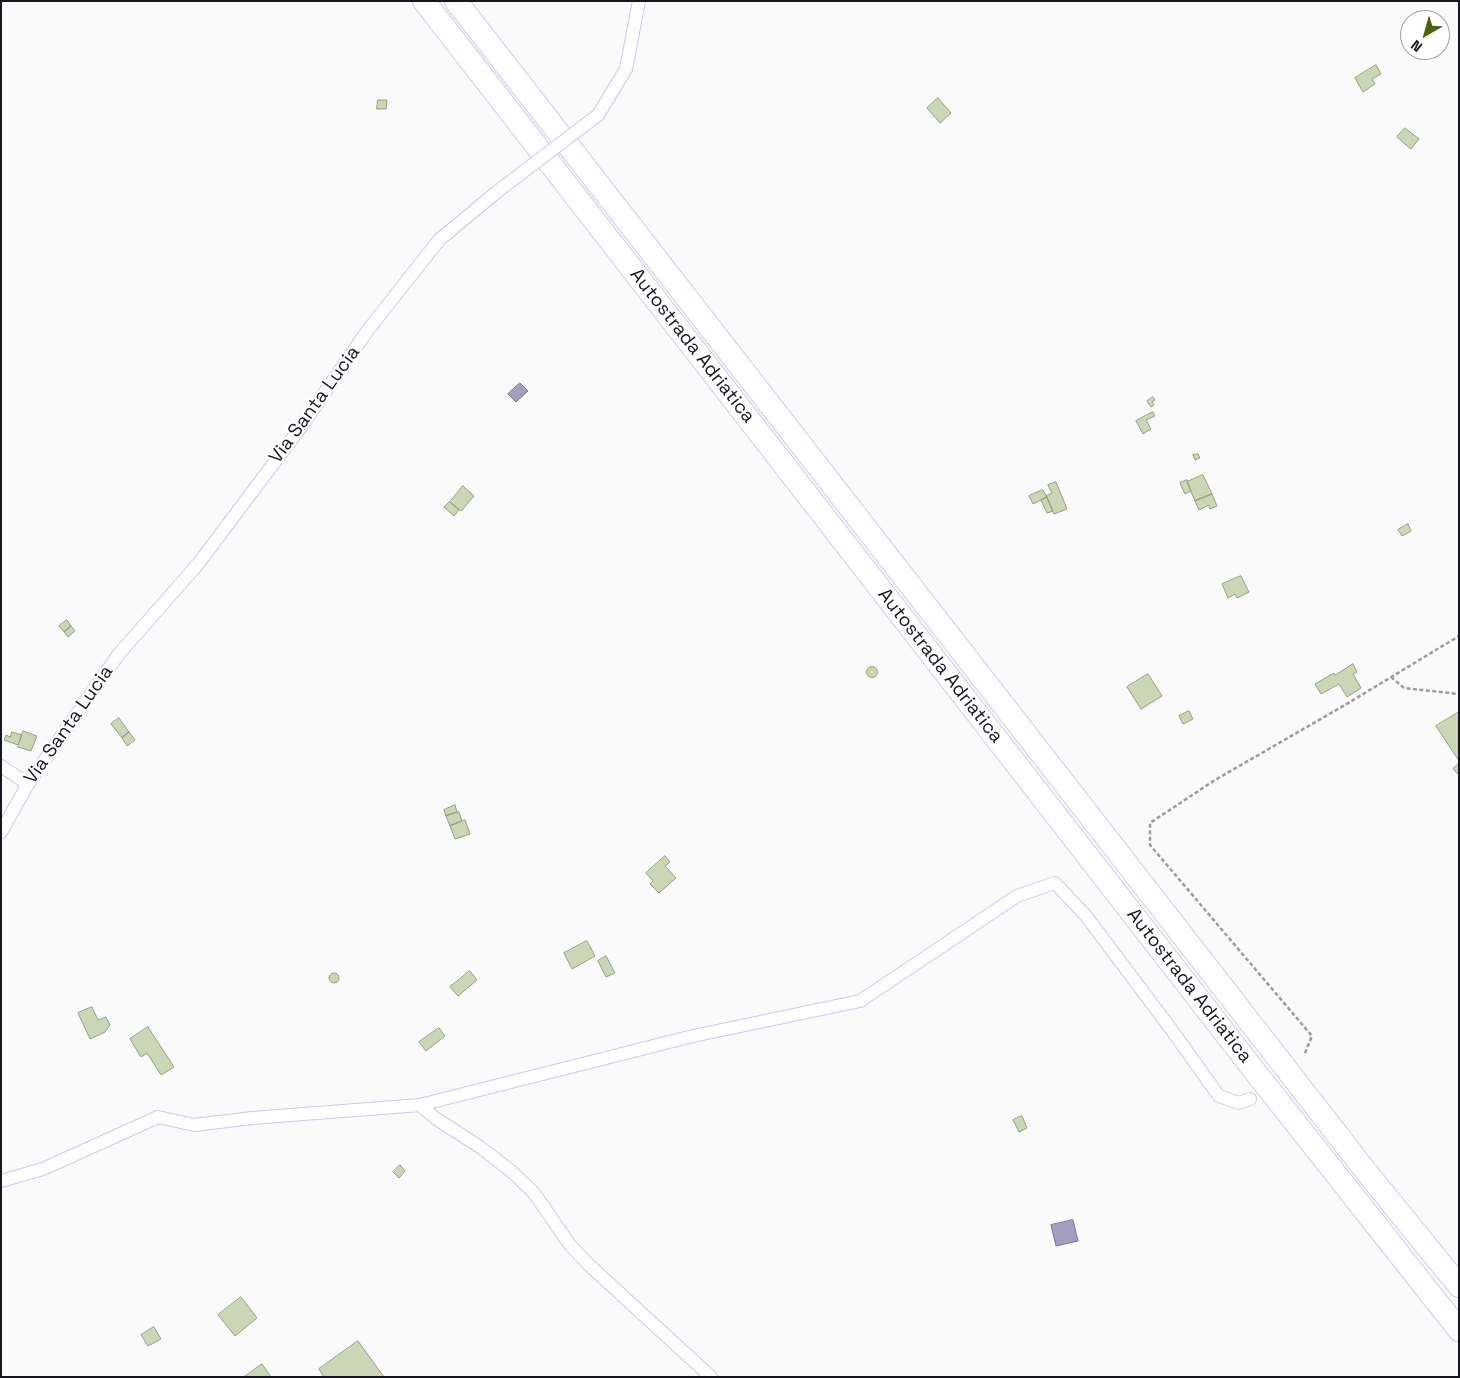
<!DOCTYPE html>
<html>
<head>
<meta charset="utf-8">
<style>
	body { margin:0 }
	#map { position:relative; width:1460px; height:1378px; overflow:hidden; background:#fafafa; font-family:"Space Grotesk",sans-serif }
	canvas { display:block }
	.frame { position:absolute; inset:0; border:2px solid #161520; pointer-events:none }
	.north { position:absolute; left:1400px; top:10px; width:50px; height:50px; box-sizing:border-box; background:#fff; border:1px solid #a2a1a6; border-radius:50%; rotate:218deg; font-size:14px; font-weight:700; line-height:20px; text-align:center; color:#161520 }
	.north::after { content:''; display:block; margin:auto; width:18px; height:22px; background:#4c610c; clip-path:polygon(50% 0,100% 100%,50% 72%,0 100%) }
</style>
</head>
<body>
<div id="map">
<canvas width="1460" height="1378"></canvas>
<div class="frame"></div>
<div class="north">N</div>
</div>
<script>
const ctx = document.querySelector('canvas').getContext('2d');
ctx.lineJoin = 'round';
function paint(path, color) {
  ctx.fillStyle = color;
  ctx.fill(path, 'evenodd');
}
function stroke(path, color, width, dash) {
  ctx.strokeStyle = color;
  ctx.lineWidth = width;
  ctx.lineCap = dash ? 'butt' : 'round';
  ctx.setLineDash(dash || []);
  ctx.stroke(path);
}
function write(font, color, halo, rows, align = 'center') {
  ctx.font = font + ' "Space Grotesk",sans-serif';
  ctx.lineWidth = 4.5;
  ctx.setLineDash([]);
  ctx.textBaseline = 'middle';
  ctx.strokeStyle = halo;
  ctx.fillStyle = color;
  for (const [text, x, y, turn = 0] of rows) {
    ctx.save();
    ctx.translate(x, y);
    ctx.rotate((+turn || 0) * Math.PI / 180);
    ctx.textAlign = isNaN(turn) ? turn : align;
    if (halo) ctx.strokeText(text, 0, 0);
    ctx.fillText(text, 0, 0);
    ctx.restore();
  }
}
const water = new Path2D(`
	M520,383L528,391L516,402L508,394Z
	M1073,1220L1078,1241L1056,1246L1051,1225Z`);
paint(water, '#a19ebf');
stroke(water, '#77758f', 1);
const building = new Path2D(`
	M1376,65L1381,74L1372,79L1375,84L1363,92L1355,78Z
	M938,98L951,113L940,123L927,108Z
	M378,100H387L386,109H377Z
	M1405,128L1419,139L1411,149L1397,137Z
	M1153,397L1155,400L1152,402L1154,405L1151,407L1147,401Z
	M1153,412L1155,416L1146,420L1151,429L1143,434L1136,421Z
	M1198,454L1200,458L1195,460L1193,455Z
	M1203,475L1212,494L1195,501L1187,482Z
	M1187,480L1191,491L1185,494L1180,483Z
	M1056,482L1067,509L1054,514L1046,496L1052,493L1048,485Z
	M463,486L474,496L461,511L450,502Z
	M1043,490L1047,497L1033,504L1029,496Z
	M1212,494L1217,506L1210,509L1209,505L1199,510L1195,501Z
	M1047,497L1053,511L1047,513L1041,500Z
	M450,502L459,510L454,516L444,507Z
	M1408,524L1411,531L1402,536L1398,530Z
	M1241,576L1249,592L1237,598L1235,594L1228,598L1222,584Z
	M67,620L71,626L64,632L59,626Z
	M71,626L75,631L68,637L64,632Z
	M1353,664L1357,672L1353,674L1361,688L1347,697L1339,684L1321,694L1315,684L1334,673L1335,675Z
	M866.5 672a5.5 5.5 0 1 1 11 0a5.5 5.5 0 1 1-11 0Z
	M1148,674L1162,696L1141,709L1127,687Z
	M1189,711L1193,719L1183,724L1179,716Z
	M1459,712V761L1436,726Z
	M119,718L129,732L122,738L111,724Z
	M23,731L37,736L31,751L18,747Z
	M12,732L22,735L18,745L4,740L6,735L10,737Z
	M129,732L135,740L127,746L122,738Z
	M1459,763V775L1453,769Z
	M455,805L457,812L446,816L444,810Z
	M457,812H459L462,821L450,826L446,816Z
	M465,820L470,834L455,839L450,826Z
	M665,856L670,862L665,866L676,878L659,893L650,884L653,881L646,873Z
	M587,941L595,956L572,969L564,953Z
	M606,956L615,973L606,977L598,961Z
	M470,971L477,980L458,996L450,987Z
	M329 978a5 5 0 1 1 10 0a5 5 0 1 1-10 0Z
	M92,1007L98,1020L106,1017L110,1025L105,1032L90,1039L78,1013Z
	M148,1027L174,1067L161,1075L147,1053L141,1057L130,1039Z
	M439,1028L445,1036L426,1051L419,1042Z
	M1022,1116L1027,1128L1019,1132L1013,1120Z
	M400,1165L405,1171L399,1178L393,1172Z
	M241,1297L257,1318L235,1336L218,1315Z
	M154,1327L161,1339L148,1346L141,1335Z
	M358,1341L384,1377H324L319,1369Z
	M262,1364L271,1377H244Z`);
paint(building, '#cad6b6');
stroke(building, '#949f81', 1);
const street = new Path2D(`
	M598,115L626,69L639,1
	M1,766L28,784
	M1,832L28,784L118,655L198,564L301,427L368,330L439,240L498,191
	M420,1105L435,1118L480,1147L511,1171L534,1193L570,1245L588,1264L711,1377
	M1,1181L43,1169L158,1117L194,1125L252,1118L420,1105L693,1036L860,1001L1017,896L1055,883L1086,916L1168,1025L1219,1096L1239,1103L1250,1099`);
const highway = new Path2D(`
	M424,1L1253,1069L1459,1330
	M456,1L1368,1174L1459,1286`);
stroke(street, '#ccc9e9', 14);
stroke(highway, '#ccc9e9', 24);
stroke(new Path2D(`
	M1391,677L1404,688L1459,694
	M1305,1053L1312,1036L1150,845V823L1215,780L1345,705L1459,636`), '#9b9ba0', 2.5, [4, 2.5]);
stroke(street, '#fff', 12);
stroke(highway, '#fff', 22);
const streetBridge = new Path2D(`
	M498,191L598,115`);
stroke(streetBridge, '#ccc9e9', 14, []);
stroke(streetBridge, '#fff', 12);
write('19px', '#161520', '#fff', [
	["Autostrada Adriatica",692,346,52],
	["Via Santa Lucia",315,405,-54],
	["Autostrada Adriatica",940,666,52],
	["Via Santa Lucia",69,725,-55],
	["Autostrada Adriatica",1189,986,52]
]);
</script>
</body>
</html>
